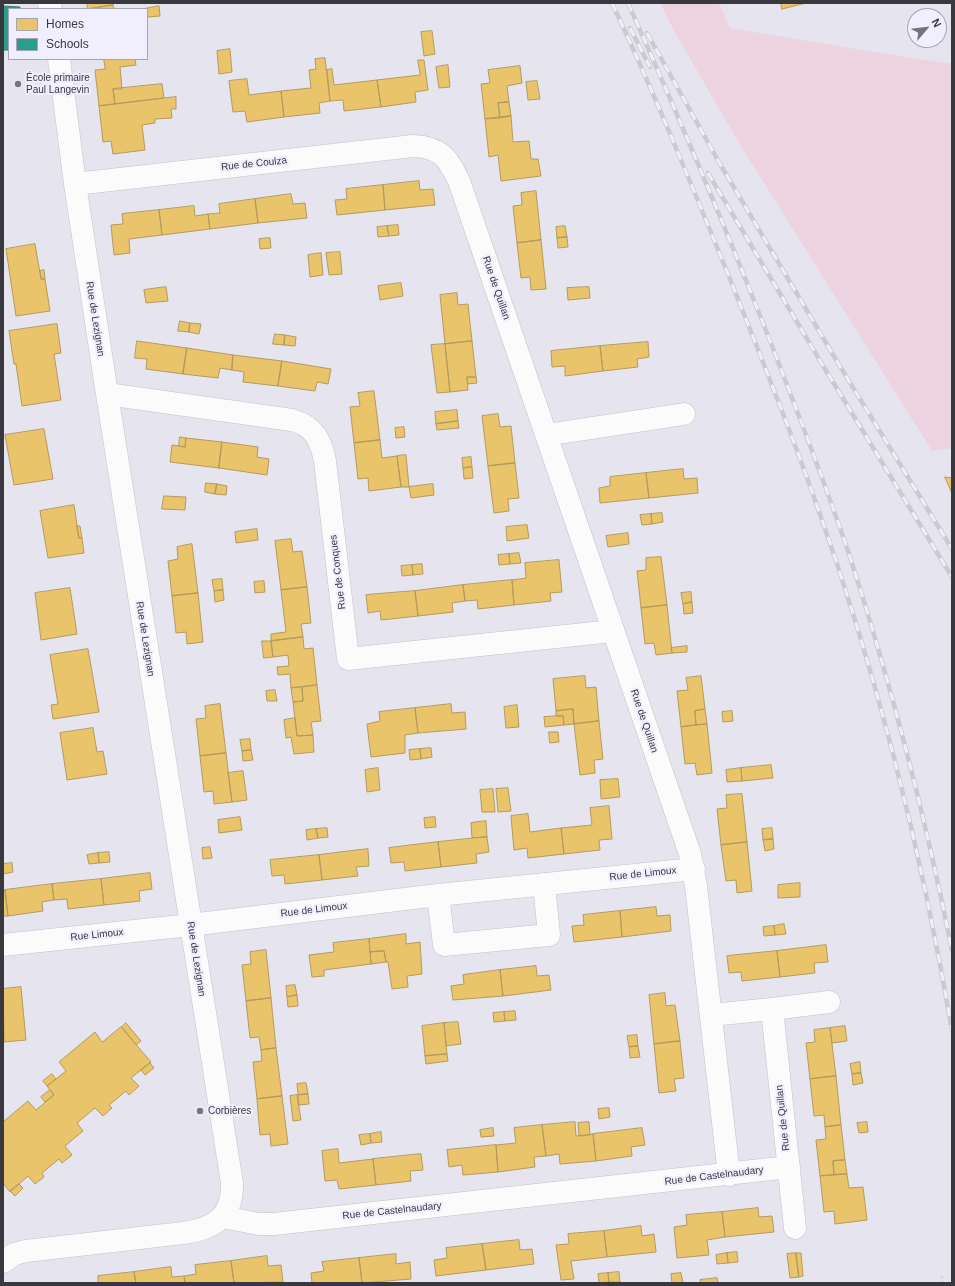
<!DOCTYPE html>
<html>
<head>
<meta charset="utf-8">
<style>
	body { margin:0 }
	#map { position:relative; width:955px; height:1286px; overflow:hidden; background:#e6e4ee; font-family:Helvetica,sans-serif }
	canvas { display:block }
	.frame { position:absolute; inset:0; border:4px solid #39383f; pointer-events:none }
	.legend { position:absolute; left:8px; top:8px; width:140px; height:52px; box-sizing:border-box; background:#f0eeff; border:1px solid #a7a5b2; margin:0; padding:5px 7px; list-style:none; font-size:12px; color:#39383f }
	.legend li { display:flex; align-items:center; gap:8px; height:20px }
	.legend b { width:20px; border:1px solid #a7a5b2 }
	.north { position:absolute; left:907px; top:8px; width:40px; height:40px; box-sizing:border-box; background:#f0eeff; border:1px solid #a7a5b2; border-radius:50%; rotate:62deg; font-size:11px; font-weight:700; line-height:16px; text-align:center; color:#39383f }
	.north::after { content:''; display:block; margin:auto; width:14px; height:18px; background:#76747c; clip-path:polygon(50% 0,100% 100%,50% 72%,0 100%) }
</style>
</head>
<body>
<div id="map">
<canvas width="955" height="1286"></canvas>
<div class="frame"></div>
<ul class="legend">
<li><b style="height:11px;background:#e9c46a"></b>Homes</li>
<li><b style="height:11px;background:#2a9d8f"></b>Schools</li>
</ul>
<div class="north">N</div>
</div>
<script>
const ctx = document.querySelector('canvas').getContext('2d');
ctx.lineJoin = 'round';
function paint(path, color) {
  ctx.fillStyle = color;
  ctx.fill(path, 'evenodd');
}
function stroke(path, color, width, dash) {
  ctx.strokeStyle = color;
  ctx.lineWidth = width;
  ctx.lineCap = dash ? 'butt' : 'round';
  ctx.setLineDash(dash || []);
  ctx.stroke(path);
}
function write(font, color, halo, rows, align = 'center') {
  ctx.font = font + ' Helvetica,sans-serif';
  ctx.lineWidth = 4;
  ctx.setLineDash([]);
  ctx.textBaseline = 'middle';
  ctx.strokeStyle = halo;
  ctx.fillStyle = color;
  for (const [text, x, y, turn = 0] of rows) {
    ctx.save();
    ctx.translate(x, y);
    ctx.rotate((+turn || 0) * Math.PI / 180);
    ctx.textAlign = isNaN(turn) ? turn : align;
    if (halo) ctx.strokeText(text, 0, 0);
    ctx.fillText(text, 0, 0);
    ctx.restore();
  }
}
paint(new Path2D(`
	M660,3H719L730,28L880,53L952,64V448L932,451L739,143L674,31Z`), '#edd3e0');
const homes = new Path2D(`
	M87,3H113V5L88,9Z
	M781,3H806L782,9Z
	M113,5L114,9H88Z
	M159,6L160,16L147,17V9H143Z
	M432,31L435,54L424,56L421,32Z
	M230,49L232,72L219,74L217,51Z
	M325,58L330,101L319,103L320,113L284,117L281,91L311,88L309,70L316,69L315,59Z
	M104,59H135L136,65L120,67L122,89H113L115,104L99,106L95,70L105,69Z
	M418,60H424L428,90L415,92L416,102L381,107L377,80L420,75Z
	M448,65L450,87L439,88L436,67Z
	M520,66L522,83L507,86L509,102L498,103L500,118L485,119L481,84L490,83L488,70Z
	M332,69L334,85L377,80L381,107L344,111L343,100L330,101L327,70Z
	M247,79L249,95L281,91L284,117L247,122L245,111L233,112L229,81Z
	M537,81L540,99L528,100L526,82Z
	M162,84L164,98L115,104L113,89Z
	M176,97V109H171L172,118L155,119V123L142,125L145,150L113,154L111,141L103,142L99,106Z
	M509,102L511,116L500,118L498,103Z
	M511,116L513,142L529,141L531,159H538L541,176L501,181L498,155L489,157L485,119Z
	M419,181L420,190L433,189L435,205L385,210L383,185Z
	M383,185L385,210L337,215L335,200L347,199L346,189Z
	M536,191L541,240L517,243L513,206L522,205L521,193Z
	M291,194L293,204L305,203L307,218L258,223L255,199Z
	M255,199L258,223L210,229L208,214L220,213L219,204Z
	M194,206L195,216L208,214L210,229L162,235L159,210Z
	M159,210L162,235L129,239L130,253L114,255L111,225L123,224L122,214Z
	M398,225L399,235L389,236L387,226Z
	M387,226L389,236L378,237L377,227Z
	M565,226L567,237L557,238L556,227Z
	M567,237L568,247L558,248L557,238Z
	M270,238L271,248L260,249L259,239Z
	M541,240L546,289L531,290L530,277L521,278L517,243Z
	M35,244L41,279H45L50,311L16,316L6,249Z
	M340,252L342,274L329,275L326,253Z
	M321,253L323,275L310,277L308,255Z
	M44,270L45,279H41L40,271Z
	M401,283L403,296L380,300L378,286Z
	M166,287L168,301L146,303L144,290Z
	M589,287L590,298L568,300L567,288Z
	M457,293L458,305L468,304L472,341L445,344L440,295Z
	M180,321L190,323L189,332L178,331Z
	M190,323L201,324L199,334L189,332Z
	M57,324L61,353L54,354L61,400L22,406L16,364H14L9,331Z
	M275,334L285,335L284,345L273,344Z
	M285,335L296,337L295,346L284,345Z
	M137,341L187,348L183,374L146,369L147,359L135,358Z
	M472,341L476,377H467L468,390L450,392L445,344Z
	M648,342L649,357L637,359L638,367L603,371L600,346Z
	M445,344L450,392L437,393L431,345Z
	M600,346L603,371L565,376V366L552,367L551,351Z
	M187,348L233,355L232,370L220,368L218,378L183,374Z
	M233,355L282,361L278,386L243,382L244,372L232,370Z
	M282,361L331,369L328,384L317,382L315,391L278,386Z
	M467,377H476L477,383L468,384Z
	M374,391L380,440L354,443L350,407L360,406L358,393Z
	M457,410L458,421L436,424L435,412Z
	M498,414L500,427L511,426L515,463L488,466L482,416Z
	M458,421L459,428L437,430L436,424Z
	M404,427L405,437L396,438L395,428Z
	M44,429L53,479L14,485L5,435Z
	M180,437L186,438L185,447L179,446Z
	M186,438L222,442L219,468L170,462L172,445L185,447Z
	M380,440L382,458L397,456L401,487L369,491L368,478L358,479L354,443Z
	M222,442L258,447L257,457L269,459L267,475L219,468Z
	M406,455L409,487H401L397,456Z
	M471,457L472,467L463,468L462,458Z
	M515,463L519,498L508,499L509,511L494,513L488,466Z
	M472,467L473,478L464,479L463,468Z
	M683,469L684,479L697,478L698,493L649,498L646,473Z
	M646,473L649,498L600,503L599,488L610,486V477Z
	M945,477L952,478V493Z
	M206,483L217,484L215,494L205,492Z
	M217,484L227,486L226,495L215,494Z
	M433,484L434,495L411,498L409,487Z
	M164,496L186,497L185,510L162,509Z
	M74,505L79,538H82L84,553L48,558L40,511Z
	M662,513L663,522L652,524L651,514Z
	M651,514L652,524L642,525L640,515Z
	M527,525L529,538L507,541L506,527Z
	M77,526H80L82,538H79Z
	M257,529L258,540L236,543L235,532Z
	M628,533L629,544L608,547L606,536Z
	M291,539L293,552L302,551L307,587L281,590L275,541Z
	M192,544L198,593L172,596L168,561L178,559L177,547Z
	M519,553L521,563L510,564L509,554Z
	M509,554L510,564L499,565L498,555Z
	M661,557L667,605L641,608L637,571L646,570V558Z
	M559,560L562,592L550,593L551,601L514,605L512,580L526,578L525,563Z
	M422,564L423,574L413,575L412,565Z
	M412,565L413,575L402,576L401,566Z
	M222,579L223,590L214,591L212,580Z
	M512,580L514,605L478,609L477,600L465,601L463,585Z
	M264,581L265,592L255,593L254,582Z
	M463,585L465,601L452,603L453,612L418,616L415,591Z
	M307,587L311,623L301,624L303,637L271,641V634L286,632L281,590Z
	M70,588L77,634L41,640L35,593Z
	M223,590L224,600L215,602L214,591Z
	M415,591L418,616L381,620L380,611L368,613L366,595Z
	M691,592L692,602L683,604L681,593Z
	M198,593L203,642L187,644L186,632L176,633L172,596Z
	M692,602L693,613L684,614L683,604Z
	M667,605L672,653L656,655L654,643L645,644L641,608Z
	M303,637L304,649L313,648L317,685L291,688L290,674L278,675L277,667L289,666L288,655L273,657L271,641Z
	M262,641H271L273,657L264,658Z
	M687,646V652L672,653L671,648Z
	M88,649L99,712L53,719L51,705L58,704L50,655Z
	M585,676L586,688L596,687L599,721L574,724L573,709L556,711L553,679Z
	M701,676L705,709L695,711L696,725L681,727L677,691L688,690L686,678Z
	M317,685L321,721L311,722L313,735L297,736L293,702L303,701L302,687Z
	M302,687L303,701L293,702L291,688Z
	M275,690L277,701H267L266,691Z
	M220,704L226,753L200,756L196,719L206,718L205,706Z
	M451,704L452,713L465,712L466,729L418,733L415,708Z
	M517,705L519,727L506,728L504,707Z
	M415,708L418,733L405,735V753L371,757L367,724L380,721L379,712Z
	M573,709L574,724L564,725L563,716H556V711Z
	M705,709L707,724L696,725L695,711Z
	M732,711L733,721L723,722L722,712Z
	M563,716L564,725L545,727L544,717Z
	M295,718L297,736L313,735L314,752L294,754L291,737L286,738L284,720Z
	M599,721L603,759L594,760L595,773L580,775L574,724Z
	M707,724L712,773L697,775L695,763L685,764L681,727Z
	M93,728L97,752L103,751L107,774L67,780L60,733Z
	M549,732H558L559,742L550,743Z
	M250,739L251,750L242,751L240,740Z
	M431,748L432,757L421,759L420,749Z
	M420,749L421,759L410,760L409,750Z
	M251,750L253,760L243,761L242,751Z
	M226,753L232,802L214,804L213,791L204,792L200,756Z
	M771,765L773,778L742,781L741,768Z
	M378,768L380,790L367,792L365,770Z
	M741,768L742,781L727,782L726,770Z
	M243,771L247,800L232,802L228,773Z
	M618,779L620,797L601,799L600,780Z
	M508,788L511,811L498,812L496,789Z
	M493,789L495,812H482L480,790Z
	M742,794L747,842L721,845L717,809L727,808L726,795Z
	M609,806L612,839L599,840L600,850L564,854L561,828L592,825L590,808Z
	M528,814L530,832L561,828L564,854L528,858L527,848L514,850L511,816Z
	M240,817L242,830L219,833L218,820Z
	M435,817L436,827L425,828L424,818Z
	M486,821L487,837L472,838L471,823Z
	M327,828L328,837L318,838L316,829Z
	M772,828L773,839L763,840L762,829Z
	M316,829L318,838L307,840L306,830Z
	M487,837L489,852L476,854L477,863L441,867L438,842Z
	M773,839L774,849L765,851L763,840Z
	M438,842L441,867L405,871L404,862L391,863L389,848Z
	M747,842L752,891L737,893L736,880L726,881L721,845Z
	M210,847L212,858L203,859L202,848Z
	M368,849L369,866L356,867L358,876L322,880L319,855Z
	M109,852L110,862L99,863L98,853Z
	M98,853L99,863L89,864L87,855Z
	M319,855L322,880L285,884L284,875L272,876L270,860Z
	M12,863L13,872L3,874V864Z
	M150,873L152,889L139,891L140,901L104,905L101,879Z
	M101,879L104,905L68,909L67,899L54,900L52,884Z
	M800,883V897L778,898V885Z
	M52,884L54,900L42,902L43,911L8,916L5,890Z
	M3,890H5L8,916H3Z
	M656,907L657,916L670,915L671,931L622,937L620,911Z
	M620,911L622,937L574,942L572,926L584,925L583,915Z
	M784,924L786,934L775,935L774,926Z
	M774,926L775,935L764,936L763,927Z
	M406,934V944L420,942L422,974L407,976L408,987L392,989L388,962H386L384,951L370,952L369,939Z
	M369,939L371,964L324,970V976L312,977L309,955L334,952L333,943Z
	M826,945L828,962L814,963L815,973L780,977L777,951Z
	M266,950L271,998L246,1001L242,965L251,964L250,952Z
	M384,951L386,962L371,964L370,952Z
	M777,951L780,977L742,981L741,972L729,973L727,956Z
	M536,966L537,976L549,975L551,990L503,996L500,970Z
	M500,970L503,996L453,1000L451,986L464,984L463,975Z
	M295,985L297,995L287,997L286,986Z
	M21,987L26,1040L4,1042L3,989Z
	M665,993L666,1006L675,1005L680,1041L654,1044L649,995Z
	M297,995L298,1006L288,1007L287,997Z
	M271,998L276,1048L261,1050L259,1037L250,1038L246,1001Z
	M515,1011L516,1020L505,1021L504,1012Z
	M504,1012L505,1021L494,1022L493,1013Z
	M458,1022L461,1044L446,1046L444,1023Z
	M126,1023L141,1041L136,1045L122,1027Z
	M444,1023L447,1054L425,1056L422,1026Z
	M845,1026L847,1041L832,1043L830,1028Z
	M121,1027L151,1062L131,1078L139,1086L129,1095L126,1091L109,1105L112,1108L103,1116L95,1108L77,1123L83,1131L65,1146L72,1155L62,1163L59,1159L42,1173L44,1177L35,1184L28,1176L10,1192L3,1183V1122L28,1101L36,1110L54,1095L47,1086L66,1071L59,1062L95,1032L102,1042Z
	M830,1028L836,1076L810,1079L806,1043L815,1042L814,1030Z
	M637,1035L638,1046L629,1047L627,1036Z
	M680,1041L684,1078L674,1079L676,1091L659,1093L654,1044Z
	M638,1046L640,1057L630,1058L629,1047Z
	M276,1048L282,1096L257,1099L253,1062L262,1061L261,1050Z
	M447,1054L448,1061L426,1064L425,1056Z
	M860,1062L861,1073L852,1074L850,1064Z
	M150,1063L154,1068L145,1075L141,1070Z
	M861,1073L863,1083L853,1085L852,1074Z
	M52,1074L56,1079L47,1086L43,1081Z
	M836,1076L841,1125L825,1127L824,1115L814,1116L810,1079Z
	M306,1083L308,1094L298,1095L297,1084Z
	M50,1090L54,1095L45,1102L41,1097Z
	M308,1094L309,1104L299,1105L298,1095Z
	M297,1095L301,1120L293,1121L290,1096Z
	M282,1096L288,1144L271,1146L270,1134L260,1135L257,1099Z
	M609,1108L610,1117L599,1119L598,1109Z
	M575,1122L576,1136L593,1134L596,1161L560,1164L559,1154L546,1156L542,1125Z
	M589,1122L590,1135L579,1136L578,1123Z
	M867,1122L868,1132L859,1133L857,1123Z
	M542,1125L546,1156L534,1157L535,1167L498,1172L496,1145L516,1143L514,1128Z
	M841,1125L845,1160L833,1161L834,1175L820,1176L816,1140L826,1139L825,1127Z
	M493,1128L494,1136L481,1137L480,1130Z
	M642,1128L645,1145L631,1147L632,1156L596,1161L593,1134Z
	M381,1132L382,1142L371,1143L370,1134Z
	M370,1134L371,1143L361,1145L359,1135Z
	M496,1145L498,1172L463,1175L462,1165L449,1167L447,1150Z
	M338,1149L339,1163L373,1159L376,1185L339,1189L337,1180L325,1181L322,1151Z
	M421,1154L423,1170L410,1171L411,1181L376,1185L373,1159Z
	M845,1160L847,1174L834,1175L833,1161Z
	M847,1174L849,1188L863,1187L867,1220L835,1224L834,1211L824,1212L820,1176Z
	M19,1184L23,1188L15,1196L10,1191Z
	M758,1208L759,1217L772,1216L774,1232L725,1237L722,1212Z
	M722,1212L725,1237L707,1240L709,1255L677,1258L674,1227L687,1225L686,1215Z
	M641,1226L642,1236L654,1234L656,1252L607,1257L604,1231Z
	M604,1231L607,1257L571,1261L574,1279L561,1280L556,1245L569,1244L568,1234Z
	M519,1240L520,1250L532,1249L534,1264L486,1270L482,1244Z
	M482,1244L486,1270L436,1276L434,1260L447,1258L446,1248Z
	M737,1252L738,1262L728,1263L727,1253Z
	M727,1253L728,1263L717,1264L716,1255Z
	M796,1253H801L803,1276L799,1277Z
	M796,1253L799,1277L790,1278L787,1254Z
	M396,1254V1264L410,1262L411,1279L362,1283L359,1258Z
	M267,1256L268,1266L281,1265L283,1282L234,1283L231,1261Z
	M359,1258L362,1283H312L311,1273L324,1271L322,1262Z
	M231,1261L234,1283H185L184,1276L196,1274L195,1265Z
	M171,1267L172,1277L184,1276L185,1283H136L134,1272Z
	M134,1272L136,1283H98V1276Z
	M619,1272L620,1282H609L608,1273Z
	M608,1273L609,1282L599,1283L598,1274Z
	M681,1273L683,1283H672L671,1274Z
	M717,1278L718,1283H701L700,1280Z`);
paint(homes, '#e9c46a');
stroke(homes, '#b49a5d', 1);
const schools = new Path2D(`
	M3,6L20,7V9H9V50H3Z`);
paint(schools, '#2a9d8f');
stroke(schools, '#2e7f77', 1);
const minor = new Path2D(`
	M49,3L51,9
	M75,184L413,146C441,147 448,158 459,181L690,854L696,886L729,1175
	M107,394L292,420C314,426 321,440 325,461L348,659L613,631
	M546,435L684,414
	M438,895L444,945L549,935L544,884
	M3,945L190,925L438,895L694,869
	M772,1009L829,1002
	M711,1015L772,1009L795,1228
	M223,1217L259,1224H274L789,1167
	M3,1262L14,1254L26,1251L183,1233C214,1229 233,1217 232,1183L107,394L75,184L59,59`);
stroke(minor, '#c3c1c9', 23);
stroke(new Path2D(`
	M942,1276V1283`), '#d3d3d6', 2.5, [2, 3]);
stroke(minor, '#fbfbfc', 22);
const rail = new Path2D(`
	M612,3C656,97 695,193 734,289C762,360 791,431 816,503C877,673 922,854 952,1031
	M628,3C676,110 722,219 765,328C795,405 825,482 851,560C892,688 926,819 952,951
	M630,28L650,67
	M647,33L720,164L838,363L952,549
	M708,173L825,369L952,577`);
stroke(rail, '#cbcacd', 4.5);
stroke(rail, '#f0eeff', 3, [9]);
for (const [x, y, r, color] of [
	[18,84,4,"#76747c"],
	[200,1111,4,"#76747c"]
]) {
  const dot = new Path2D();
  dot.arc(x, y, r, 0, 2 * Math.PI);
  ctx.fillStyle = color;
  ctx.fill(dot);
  stroke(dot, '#f0eeff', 1.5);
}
write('10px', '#39383f', '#f0eeff', [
	["École primaire",26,78],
	["Paul Langevin",26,90],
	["Corbières",208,1111]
], 'left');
write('10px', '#39383f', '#f0eeff', [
	["Rue de Coulza",254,164,-6],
	["Rue de Quillan",496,288,71],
	["Rue de Lezignan",95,319,81],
	["Rue de Conques",338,572,-97],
	["Rue de Lezignan",145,639,81],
	["Rue de Quillan",644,721,71],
	["Rue de Limoux",643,874,-6],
	["Rue de Limoux",314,910,-7],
	["Rue Limoux",97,935,-6],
	["Rue de Lezignan",196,959,81],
	["Rue de Quillan",783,1118,-96],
	["Rue de Castelnaudary",714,1176,-7],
	["Rue de Castelnaudary",392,1211,-6]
]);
</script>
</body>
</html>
